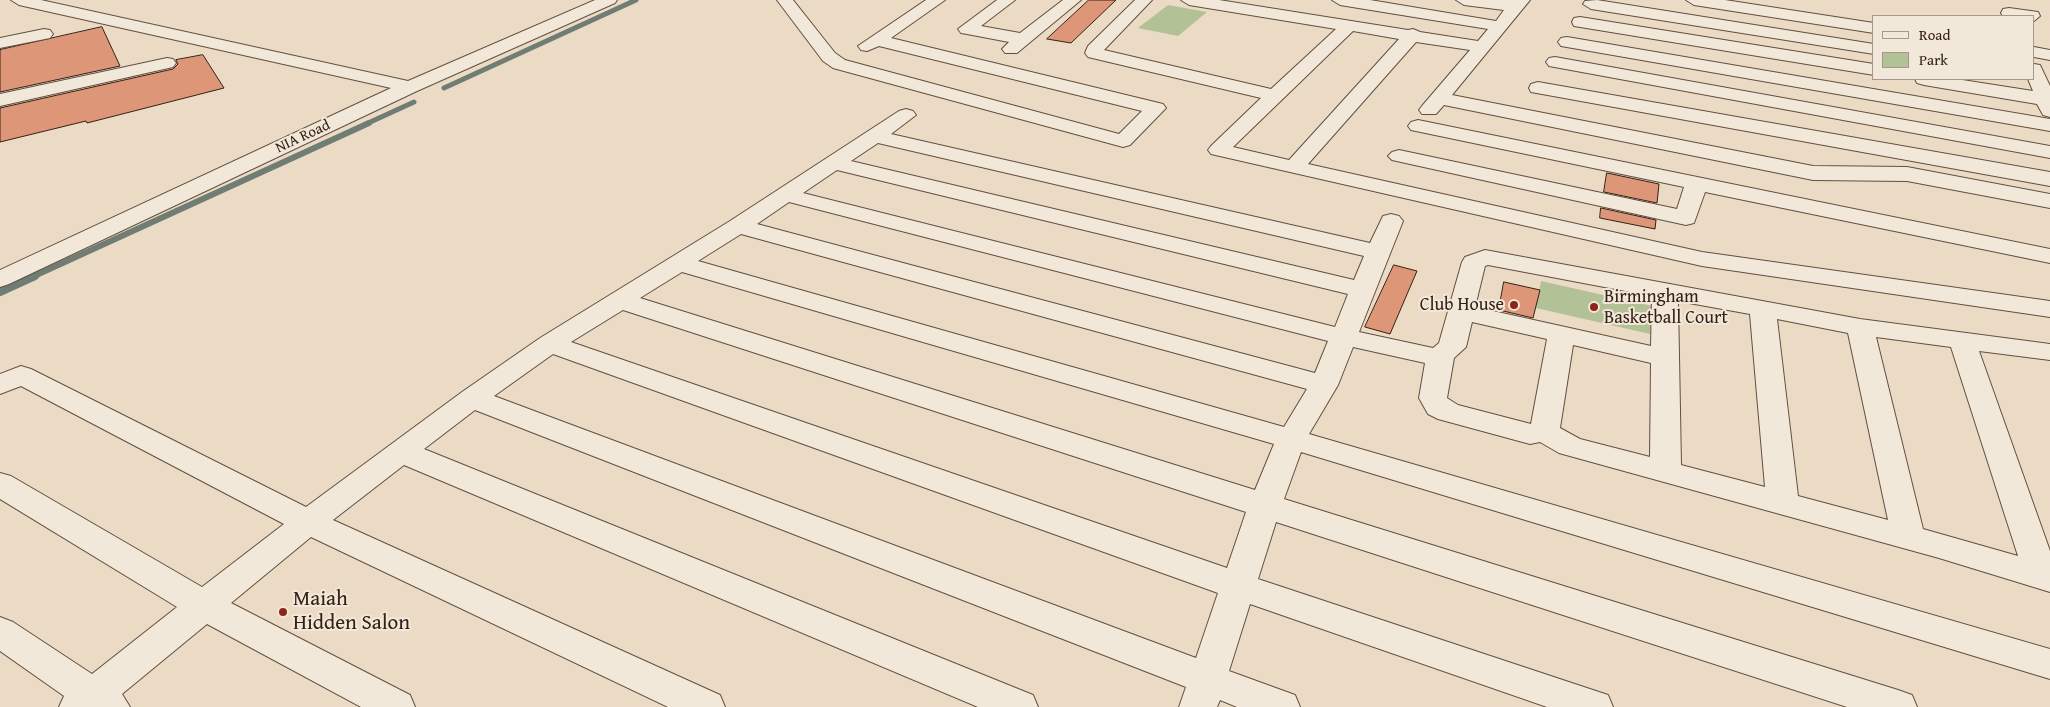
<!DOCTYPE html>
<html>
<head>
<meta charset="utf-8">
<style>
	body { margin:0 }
	#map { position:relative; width:2050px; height:707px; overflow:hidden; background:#ebdbc4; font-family:"Gentium Book Plus",serif }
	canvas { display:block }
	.legend { position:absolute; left:1872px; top:15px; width:162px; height:65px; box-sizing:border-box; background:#f2e8d9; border:1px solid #a6988b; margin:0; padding:6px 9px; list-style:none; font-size:15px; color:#342015 }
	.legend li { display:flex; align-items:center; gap:10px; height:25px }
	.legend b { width:25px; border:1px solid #a6988b }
</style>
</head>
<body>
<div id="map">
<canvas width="2050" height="707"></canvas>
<ul class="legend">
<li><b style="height:6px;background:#f2e8d9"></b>Road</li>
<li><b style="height:14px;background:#b3c197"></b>Park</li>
</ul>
</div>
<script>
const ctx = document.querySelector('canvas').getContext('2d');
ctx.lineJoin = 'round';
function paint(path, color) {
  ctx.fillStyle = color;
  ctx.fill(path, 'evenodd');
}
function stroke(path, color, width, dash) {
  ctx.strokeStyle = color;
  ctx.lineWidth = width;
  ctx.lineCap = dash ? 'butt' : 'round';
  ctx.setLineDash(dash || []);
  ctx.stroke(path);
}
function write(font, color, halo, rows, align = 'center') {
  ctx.font = font + ' "Gentium Book Plus",serif';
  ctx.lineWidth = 4;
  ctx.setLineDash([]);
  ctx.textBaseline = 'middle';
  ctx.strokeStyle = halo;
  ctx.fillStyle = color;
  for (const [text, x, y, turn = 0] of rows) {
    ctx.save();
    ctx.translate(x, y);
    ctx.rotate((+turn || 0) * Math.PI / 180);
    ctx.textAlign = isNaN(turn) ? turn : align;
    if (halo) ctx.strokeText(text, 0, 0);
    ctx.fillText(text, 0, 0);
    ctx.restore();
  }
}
paint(new Path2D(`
	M1168,5L1207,12L1178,36L1138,28Z
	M1541,281L1652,306L1650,334L1536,308Z`), '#b3c197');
stroke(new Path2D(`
	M444,88L636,0
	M366,124L414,102`), '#707d74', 5);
stroke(new Path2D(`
	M32,277L369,123`), '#707d74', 6);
stroke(new Path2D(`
	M0,292L35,276`), '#707d74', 8);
const building = new Path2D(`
	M1089,0H1116L1071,43L1047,39Z
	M102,27L120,66L0,92V50Z
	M203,55L224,88L87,123L86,121L0,142V108L173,69L178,64L176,60Z
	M1607,173L1659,184L1657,203L1604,192Z
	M1601,208L1656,220L1655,229L1600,218Z
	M1394,265L1417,271L1390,334L1365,327Z
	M1504,282L1540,290L1533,318L1499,310Z`);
paint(building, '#de9679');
stroke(building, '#342015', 1);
const minor = new Path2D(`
	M11,0H41L408,81L595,0H617L615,3L417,91L9,284L0,287V270L391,88L19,5Z
	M777,0H793L835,53L845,60L1119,134L1142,111L879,46L867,51L861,50L858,46L926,0H945L891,38L1163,104L1166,108L1130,145L1123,147L833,68L823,61Z
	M997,0H1015L981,26L1020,33L1063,0H1081L1017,53H1005L1002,49L1009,42L967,34L961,33L958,29Z
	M1135,0H1152L1104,50L1271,89L1336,29L1189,5L1181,0H1219L1408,30L1413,29L1420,32L1478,41L1488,29L1340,5L1332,0H1370L1496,21L1504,10L1464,5L1456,0H1530L1452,95L1813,166L1907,167L2050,194V208L1907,181L1813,180L1444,105L1436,114H1422L1419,110L1422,106L1470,50L1416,42L1308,164L1702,252L2050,301V317L1702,266L1211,154L1208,150L1211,146L1261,98L1088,57L1085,53L1088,46ZM1353,31L1399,39L1289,160L1233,147Z
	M1597,0L1874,44V54L1591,9L1583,4L1585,1Z
	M1686,0H1725L1874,23V33L1694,5Z
	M2009,8L2038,12L2040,16L2034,21V16H2003L2001,13L2003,9Z
	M1580,17L1874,64V75L1574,26L1572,22L1574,18Z
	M44,29L50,30L53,34L50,38L0,48V38Z
	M1567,37L2050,119V131L1561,46L1558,42L1561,38Z
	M2034,47L2050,50V60L2034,57Z
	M1555,57L2050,146V158L1549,66L1546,62L1549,58Z
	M167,58L173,59L176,63L173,67L0,106V94Z
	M2034,64L2040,65L2050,86V117L2043,115L2037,104L1924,85L1917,83L1915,79H1956L2033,91L2028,79H2034Z
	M1538,82L2050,172V186L1531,92L1529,88L1531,84Z
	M906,109L913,111L916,115L891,134L1370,243L1383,216L1391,214L1399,216L1403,221L1359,332L1433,348L1439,343L1462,262L1465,257L1485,250L1860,319L2050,344V360L1979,351L2050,551V592L1939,558L1559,453L1540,442L1530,444L1438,419L1428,414L1419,398L1425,363L1353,347L1338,385L1309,434L2050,649V679L1301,452L1284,499L1898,690L1912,695L1917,707H1847L1276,522L1258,579L1608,695L1613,707H1547L1250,604L1229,671L1295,695L1300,707H1237L1220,700L1217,707H1179L1186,687L475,410L424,449L1033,695L1038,707H978L404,465L333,520L720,695L725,707H668L311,537L231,603L410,695L415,707H361L207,624L122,694L130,707H59L64,696L0,651V617L13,622L92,674L177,607L0,499V473L11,476L202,587L284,524L21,386L0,394V374L21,366L31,369L306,507L462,392L540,338L730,221L899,111ZM878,143L1364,256L1354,280L851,161ZM837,170L1348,294L1335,327L803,193ZM789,202L1328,341L1315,373L757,224ZM741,234L1307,389L1284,427L698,261ZM1488,265L1652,296L1651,346L1475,307L1485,266ZM682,272L1274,444L1255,490L640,298ZM1678,301L1750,314L1765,487L1681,465ZM623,310L1246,512L1227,568L571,342ZM1777,319L1848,333L1888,520L1798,496ZM1472,322L1547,339L1531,424L1458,405L1447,398L1454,358L1466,347ZM1876,337L1951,347L2018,556L1923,529ZM1573,345L1651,363L1650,457L1580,439L1560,428ZM553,354L1218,593L1196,658L494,396Z
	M1418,120L2050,249V263L1705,192L1694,223L1686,225L1392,160L1388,156L1392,152L1399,150L1677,209L1684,187L1411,130L1408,126L1411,122Z`);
stroke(minor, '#624f41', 2);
paint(minor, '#f2e8d9');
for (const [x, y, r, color] of [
	[1514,305,5,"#8f2418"],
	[1594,307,5,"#8f2418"],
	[283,612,5,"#8f2418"]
]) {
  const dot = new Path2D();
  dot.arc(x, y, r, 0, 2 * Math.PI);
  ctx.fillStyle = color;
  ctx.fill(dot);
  stroke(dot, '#f2e8d9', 2);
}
write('15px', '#342015', '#f2e8d9', [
	["NIA Road",303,137,-25]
]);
write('18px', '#342015', '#f2e8d9', [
	["Birmingham",1604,297],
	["Basketball Court",1604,318],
	["Club House",1504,305,"right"]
], 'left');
write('21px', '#342015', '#f2e8d9', [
	["Maiah",293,600],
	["Hidden Salon",293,624]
], 'left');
</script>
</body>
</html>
